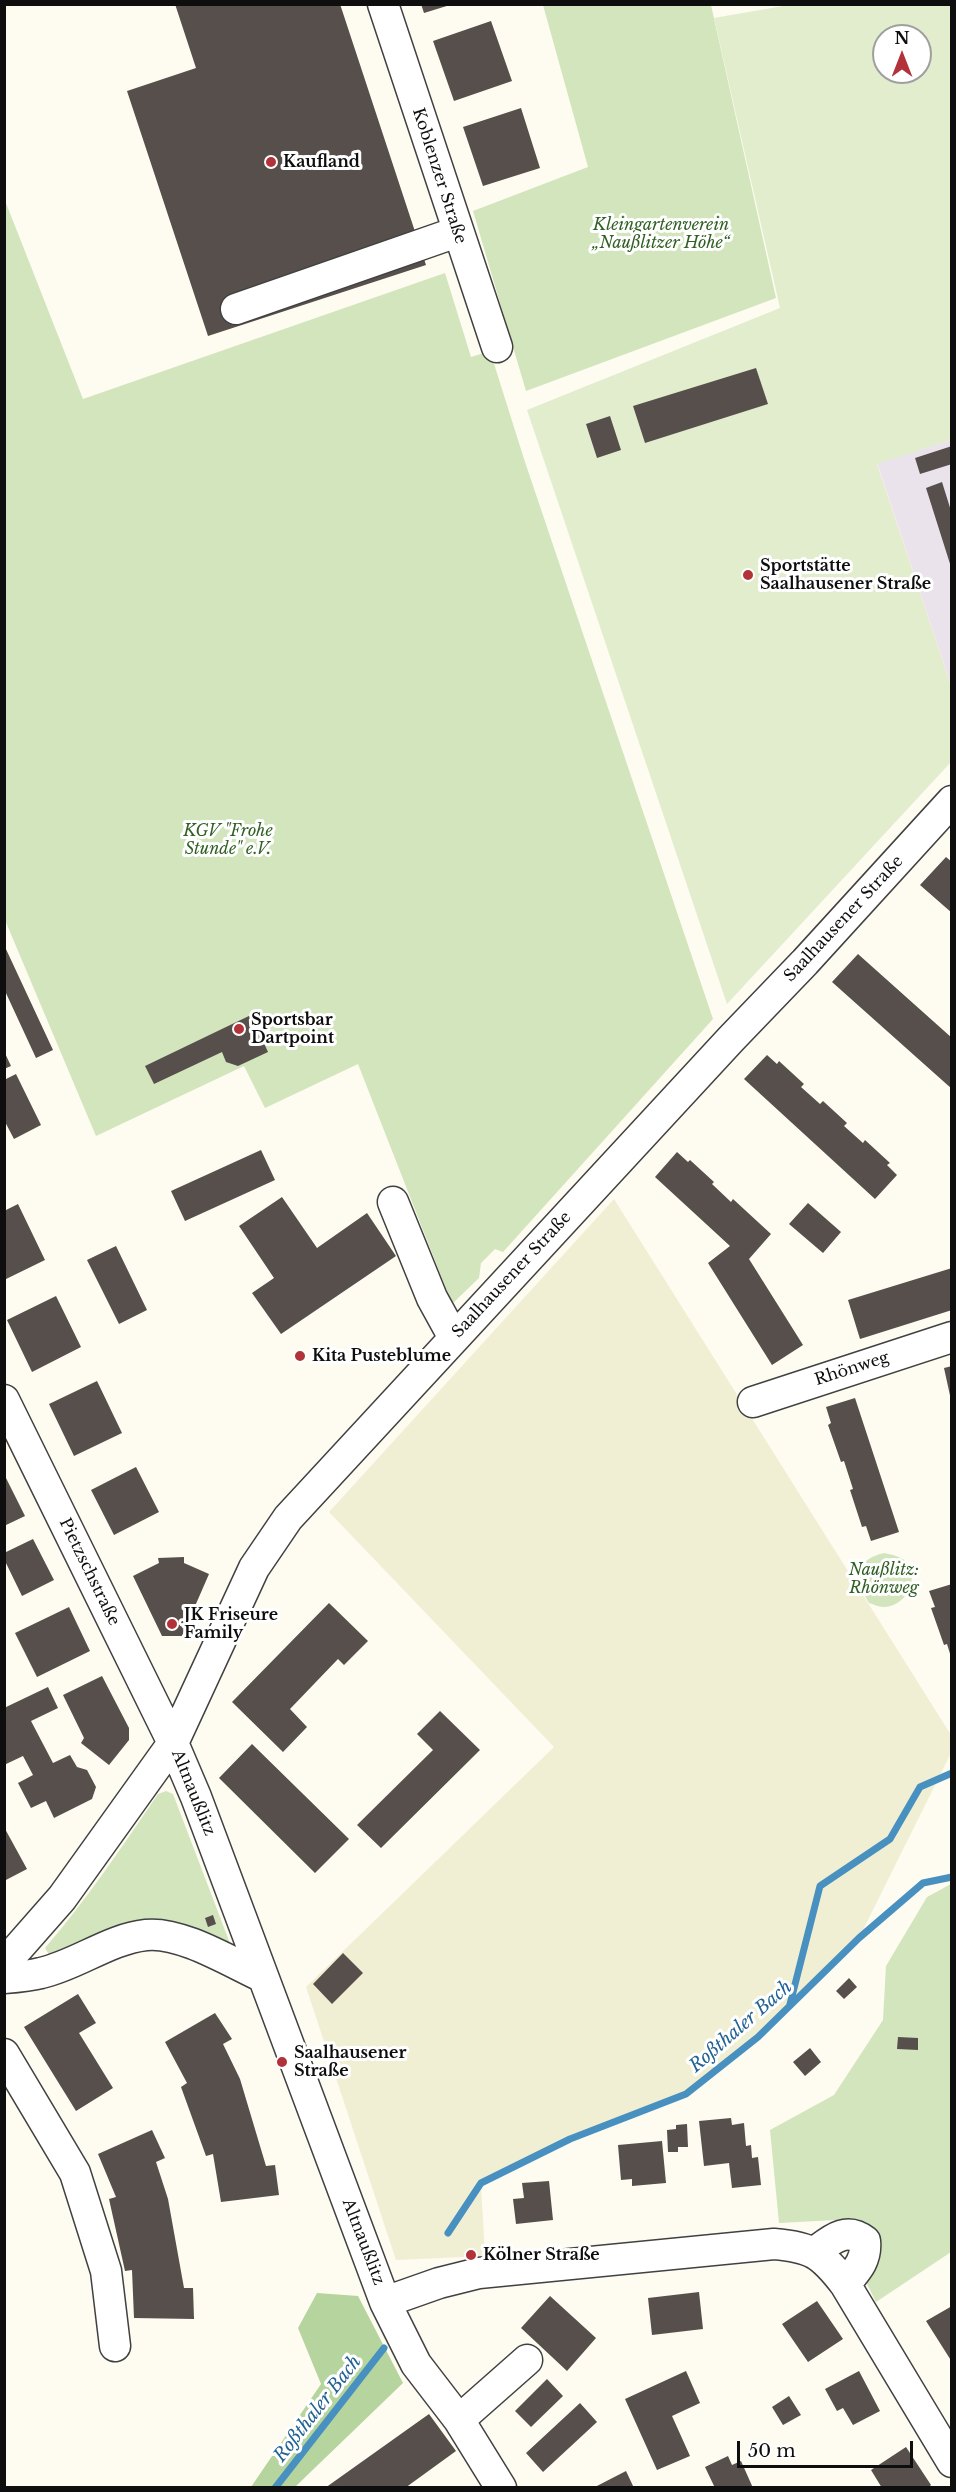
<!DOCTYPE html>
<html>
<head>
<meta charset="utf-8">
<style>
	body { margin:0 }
	#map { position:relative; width:956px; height:2492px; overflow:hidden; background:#fefbf0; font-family:"Libre Baskerville",serif }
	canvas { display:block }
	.frame { position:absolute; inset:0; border:6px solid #0e0e0e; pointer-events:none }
	.north { position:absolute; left:872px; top:24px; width:60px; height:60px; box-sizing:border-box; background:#fff; border:2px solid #9f9f9f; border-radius:50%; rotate:0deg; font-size:16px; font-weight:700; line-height:24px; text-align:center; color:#0e0e0e }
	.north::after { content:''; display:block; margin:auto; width:21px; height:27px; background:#b13339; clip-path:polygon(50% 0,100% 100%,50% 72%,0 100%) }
	.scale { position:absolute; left:737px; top:2441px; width:176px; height:27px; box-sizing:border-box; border:3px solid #0e0e0e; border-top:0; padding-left:8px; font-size:18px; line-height:21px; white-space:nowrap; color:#0e0e0e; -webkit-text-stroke:4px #fff; paint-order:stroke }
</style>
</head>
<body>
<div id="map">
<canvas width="956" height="2492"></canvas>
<div class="frame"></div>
<div class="north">N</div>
<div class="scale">50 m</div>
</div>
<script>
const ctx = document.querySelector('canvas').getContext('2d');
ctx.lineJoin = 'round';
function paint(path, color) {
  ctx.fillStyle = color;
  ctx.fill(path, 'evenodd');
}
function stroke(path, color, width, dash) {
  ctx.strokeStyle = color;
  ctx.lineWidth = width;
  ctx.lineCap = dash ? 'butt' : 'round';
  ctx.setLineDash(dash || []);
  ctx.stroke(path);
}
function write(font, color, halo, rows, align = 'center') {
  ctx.font = font + ' "Libre Baskerville",serif';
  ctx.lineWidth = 6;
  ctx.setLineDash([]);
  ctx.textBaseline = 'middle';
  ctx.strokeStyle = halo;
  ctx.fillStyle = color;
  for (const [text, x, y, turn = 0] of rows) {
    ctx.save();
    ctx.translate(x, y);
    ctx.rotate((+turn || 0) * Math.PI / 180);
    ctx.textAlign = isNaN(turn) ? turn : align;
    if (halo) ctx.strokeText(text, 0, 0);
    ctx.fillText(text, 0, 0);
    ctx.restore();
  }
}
paint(new Path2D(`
	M951,440V686L877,463Z`), '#ebe3ec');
paint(new Path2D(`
	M614,1199L951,1735V1753L859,1938L758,2037L686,2094L570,2139L481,2183L485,2256L396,2260L306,1987L554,1747L329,1512Z`), '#f1efd3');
paint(new Path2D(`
	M543,5H711L776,298L526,391L473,211L588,167Z
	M4,198L83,399L445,273L471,357L490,351L524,459L713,1019L503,1252L495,1249L481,1263L479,1278L452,1304L358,1064L265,1108L244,1066L96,1136L5,920Z
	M884,1553C893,1555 904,1557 909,1565C918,1583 904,1607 883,1607C879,1607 873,1604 869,1603L855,1579C861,1563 868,1557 884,1553Z
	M166,1791L173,1794L231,1946L200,1936L51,1958L45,1948C87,1899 122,1847 158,1794Z
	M951,1884V2252L876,2302L835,2220L779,2223L770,2130L834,2095L883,2020L886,1966L927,1897Z`), '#d2e5bd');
paint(new Path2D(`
	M317,2293L358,2296L403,2383L295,2487H251L321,2384L298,2328Z`), '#b6d49e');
paint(new Path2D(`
	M789,5H951V440L877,464L951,686V762L727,1004L527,410L780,308L714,18ZM884,36H920V72H884Z`), '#e2edce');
stroke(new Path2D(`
	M790,2004L820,1886L890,1839L920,1787L952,1773
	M448,2233L481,2183L570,2139L686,2094L758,2037L859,1938L923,1883L952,1877
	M275,2488L384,2348`), '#4890c0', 7);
paint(new Path2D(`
	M175,4H340L426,265L208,336L127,91L196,68Z
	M421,4H450V5L424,13Z
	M491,21L512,81L454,101L433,41Z
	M521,108L540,168L483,186L463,127Z
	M756,368L768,404L645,443L633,406Z
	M610,416L621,450L597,458L586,424Z
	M952,446V464L920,474L915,458Z
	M942,482L952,514L951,567L926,488Z
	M946,857L952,862V913L920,885Z
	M5,947L53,1050L36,1058L5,991Z
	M858,954L952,1038V1089L832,982Z
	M251,1015L268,1052L238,1066L226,1062L222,1052L154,1084L145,1066Z
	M4,1051L11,1066L4,1069Z
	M767,1055L777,1064L779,1061L804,1084L801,1087L820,1104L823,1101L847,1123L844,1126L863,1143L865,1140L890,1163L887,1165L897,1175L875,1199L744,1079Z
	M16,1074L41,1125L14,1139L4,1120V1080Z
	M261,1150L275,1180L185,1221L171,1191Z
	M677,1152L688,1162L690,1160L714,1182L712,1184L731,1202L733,1199L771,1234L749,1259L803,1345L772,1365L708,1263L730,1246L655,1177Z
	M282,1197L317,1248L367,1213L396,1256L281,1334L252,1293L274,1278L239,1226Z
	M808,1203L841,1232L823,1253L789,1224Z
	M18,1204L45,1260L4,1280V1211Z
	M116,1246L147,1310L119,1324L87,1260Z
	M952,1268V1310L860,1339L848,1300Z
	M56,1296L81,1347L32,1372L7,1320Z
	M952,1366V1400H951L944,1368Z
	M97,1381L122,1433L74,1456L49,1404Z
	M855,1398L899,1532L871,1541L866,1526L862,1527L850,1490L853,1489L844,1461L841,1462L828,1425L831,1423L826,1407Z
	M136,1467L159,1512L114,1535L91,1490Z
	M4,1474L25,1516L4,1526Z
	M33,1539L54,1580L22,1596L4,1559V1553Z
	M184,1557V1563L209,1574L182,1636H162L133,1576L159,1563L158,1558Z
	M952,1584V1657H951L947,1644L944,1645L931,1608L935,1607L929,1591Z
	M329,1603L368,1641L344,1665L338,1659L290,1709L307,1727L283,1752L232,1702Z
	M69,1607L90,1651L37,1677L15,1633Z
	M102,1676L129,1728V1740L109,1765L81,1743L84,1738L63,1695Z
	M48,1687L58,1708L31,1721L53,1763L70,1755L77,1767L87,1770L96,1787L92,1799L54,1818L46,1801L31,1808L18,1783L33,1775L23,1756L4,1765V1708Z
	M440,1711L480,1750L381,1848L357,1825L433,1750L417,1734Z
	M252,1744L349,1839L315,1873L219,1778Z
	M4,1827L27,1869L4,1881Z
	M213,1915L216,1924L208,1927L205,1918Z
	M343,1953L363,1973L332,2004L313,1984Z
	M849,1978L857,1987L844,1999L836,1991Z
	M78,1994L96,2023L79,2033L113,2088L76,2111L24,2027Z
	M215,2013L232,2039L223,2044L240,2079L266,2166L275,2165L279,2195L221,2202L213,2154L206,2156L181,2087L187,2083L165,2042Z
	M898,2037L918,2038V2050L897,2049Z
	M810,2048L821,2062L805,2076L793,2062Z
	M731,2118L732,2125L744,2123L746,2146L751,2145L752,2158L758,2157L761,2185L732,2188L729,2163L704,2166L699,2121Z
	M687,2124L688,2147H678V2152H668L667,2130L676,2129V2125Z
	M152,2130L165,2158L156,2162L168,2199L184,2288H193L194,2319L134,2318L132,2270L125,2271L109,2199L116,2197L98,2154Z
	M662,2141L666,2183L632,2186V2179L621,2180L618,2145Z
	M549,2181L553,2220L516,2224L513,2199L524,2198L522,2183Z
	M699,2292L703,2329L652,2335L648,2298Z
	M550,2296L596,2338L567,2371L521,2328Z
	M817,2301L843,2339L808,2362L782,2324Z
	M952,2306V2362L926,2321Z
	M686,2371L700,2403L672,2416L690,2456L657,2470L625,2399Z
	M859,2371L880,2411L853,2425L843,2408L837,2411L825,2389Z
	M547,2379L563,2396L531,2427L515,2411Z
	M789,2396L801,2415L783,2425L772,2407Z
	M580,2403L597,2422L543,2472L526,2453Z
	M429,2414L456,2451L405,2488H325Z
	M906,2447L931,2485L928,2488H882L871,2470Z
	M728,2456L732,2465L741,2461L753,2488H715L705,2467Z
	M626,2471L634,2488H593Z`), '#564f4b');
const minor = new Path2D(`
	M383,4L497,347
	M236,309L457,232
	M393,1202L432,1298L454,1338
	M4,1400L173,1743L196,1797L385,2302L416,2364L459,2420L501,2488
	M753,1402L952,1337
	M4,1964L62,1898L173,1743L254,1568L288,1518L731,1039L805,962L952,801
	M4,1978C17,1977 30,1976 41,1973C77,1965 109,1939 146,1935C181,1931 232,1963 263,1977
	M4,2054L75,2173L106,2271L115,2346
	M815,2252C831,2240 846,2226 865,2241C867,2260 857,2270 845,2284
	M385,2302L439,2283L479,2273L774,2244C812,2247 822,2254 845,2284L952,2462
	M459,2420L527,2360`);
stroke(minor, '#414141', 33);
stroke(minor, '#fff', 30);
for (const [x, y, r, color] of [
	[271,162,6,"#b13339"],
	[748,575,6,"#b13339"],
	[239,1029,6,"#b13339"],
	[300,1356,6,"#b13339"],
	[172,1624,6,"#b13339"],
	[282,2062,6,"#b13339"],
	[471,2255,6,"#b13339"]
]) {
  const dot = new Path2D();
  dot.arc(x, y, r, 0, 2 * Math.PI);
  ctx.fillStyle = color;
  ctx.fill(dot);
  stroke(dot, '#fff', 2);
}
write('bold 16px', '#0e0e0e', '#fff', [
	["Kaufland",283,162],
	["Sportstätte",760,566],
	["Saalhausener Straße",760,584],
	["Sportsbar",251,1020],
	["Dartpoint",251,1038],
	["Kita Pusteblume",312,1356],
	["JK Friseure",184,1615],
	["Family",184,1633],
	["Saalhausener",294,2053],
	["Straße",294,2071],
	["Kölner Straße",483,2255]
], 'left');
write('16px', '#0e0e0e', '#fff', [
	["Koblenzer Straße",439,176,72],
	["Saalhausener Straße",844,919,-47],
	["Saalhausener Straße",512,1275,-47],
	["Rhönweg",852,1369,-18],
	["Pietzschstraße",89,1572,64],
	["Altnaußlitz",193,1793,68],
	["Altnaußlitz",363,2242,69]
]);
write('italic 16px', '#316024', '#fff', [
	["Kleingartenverein",661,225],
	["„Naußlitzer Höhe“",661,243],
	["KGV \"Frohe",228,831],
	["Stunde\" e.V.",228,849],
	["Naußlitz:",884,1570],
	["Rhönweg",884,1588]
]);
write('italic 18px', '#236294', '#fff', [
	["Roßthaler Bach",741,2027,-41],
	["Roßthaler Bach",318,2409,-52]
]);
</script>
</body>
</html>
